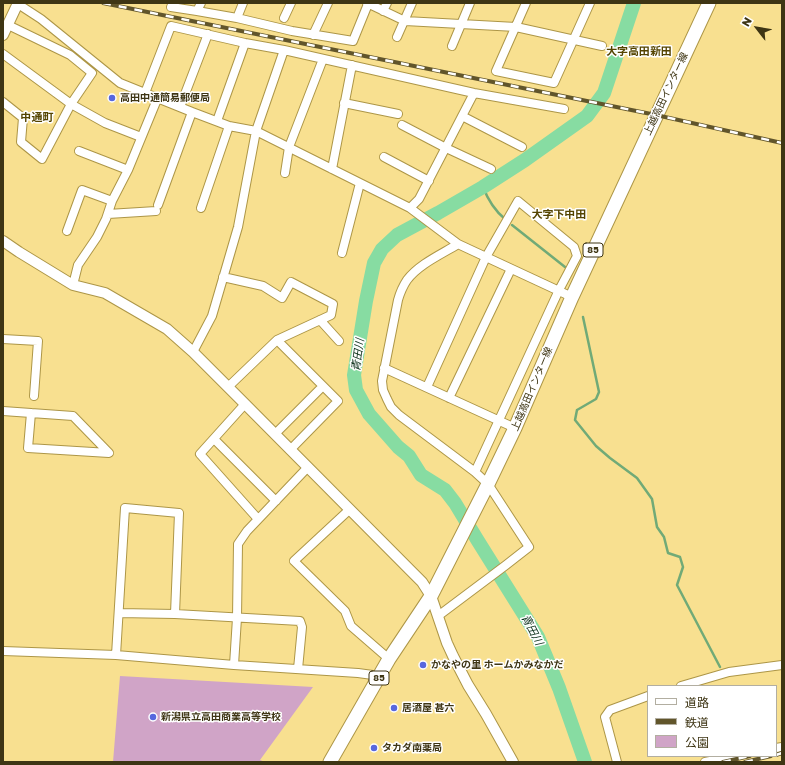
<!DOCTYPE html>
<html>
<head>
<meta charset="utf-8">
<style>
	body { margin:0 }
	#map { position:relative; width:785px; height:765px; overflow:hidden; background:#f8e090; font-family:"Golos Text","Noto Sans JP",sans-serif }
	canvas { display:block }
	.frame { position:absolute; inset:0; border:4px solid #3e3514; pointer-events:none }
	.legend { position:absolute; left:647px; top:685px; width:130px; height:72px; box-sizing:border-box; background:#fff; border:1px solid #b2aea1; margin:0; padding:5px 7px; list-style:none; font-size:12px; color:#3e3514 }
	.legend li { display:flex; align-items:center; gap:8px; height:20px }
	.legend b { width:20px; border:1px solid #b2aea1 }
	.north { position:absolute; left:737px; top:8px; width:40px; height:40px; -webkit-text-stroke:3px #fff; paint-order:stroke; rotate:301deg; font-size:11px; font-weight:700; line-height:16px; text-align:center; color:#3e3514 }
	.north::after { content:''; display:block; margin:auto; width:14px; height:18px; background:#3e3514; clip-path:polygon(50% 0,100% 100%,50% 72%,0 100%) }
</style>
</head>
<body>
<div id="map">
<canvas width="785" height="765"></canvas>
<div class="frame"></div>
<ul class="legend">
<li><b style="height:5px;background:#fff"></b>道路</li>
<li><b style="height:5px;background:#61552b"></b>鉄道</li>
<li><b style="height:11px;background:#d0a4c7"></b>公園</li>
</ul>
<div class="north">N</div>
</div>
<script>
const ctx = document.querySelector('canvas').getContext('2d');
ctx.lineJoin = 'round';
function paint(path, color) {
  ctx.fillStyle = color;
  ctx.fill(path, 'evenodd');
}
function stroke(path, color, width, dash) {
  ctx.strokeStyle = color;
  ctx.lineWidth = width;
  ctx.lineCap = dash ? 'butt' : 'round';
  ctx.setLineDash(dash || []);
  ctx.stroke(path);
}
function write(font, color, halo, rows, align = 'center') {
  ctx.font = font + ' "Golos Text","Noto Sans JP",sans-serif';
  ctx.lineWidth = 3;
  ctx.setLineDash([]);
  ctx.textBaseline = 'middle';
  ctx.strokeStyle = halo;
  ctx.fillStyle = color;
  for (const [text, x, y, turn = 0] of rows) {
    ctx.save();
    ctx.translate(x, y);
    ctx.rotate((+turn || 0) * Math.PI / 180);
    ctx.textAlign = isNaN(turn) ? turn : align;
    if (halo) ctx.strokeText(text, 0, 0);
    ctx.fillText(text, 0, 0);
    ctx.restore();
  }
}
paint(new Path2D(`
	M120,676L313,687L260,760L265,762H113Z`), '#d0a4c7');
stroke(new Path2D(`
	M483,187C488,200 494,210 505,219
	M512,225L565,267
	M583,317L599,392L596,399L577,410L575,420L596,446L610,458L637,478L652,499L657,527L664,537L668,553L680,557L683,567L677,585L720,667`), '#71aa77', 2.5);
stroke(new Path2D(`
	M585,762L559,688L538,637L478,541L455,503L445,490L421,475L409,456L398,447L369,414L356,390L354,375L366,301L374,263L382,249L397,235L438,213L483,187L525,160L587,116L604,93L634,3`), '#87dca2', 14);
const minor = new Path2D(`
	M367,3L405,21L516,27L602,46
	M526,3L496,71L554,83L590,3
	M18,4L41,19L120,83L192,112L158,205
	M171,7L197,11L201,3
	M197,11L237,18L243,3
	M383,11L387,3
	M237,18L292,31L353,41L368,4
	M284,18L291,3
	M313,35L328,3
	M397,37L412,3
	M452,46L470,3
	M3,54L71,104L105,123L141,137
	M145,93L171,26L245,43L284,50L474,93L564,109
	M3,102L23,118L21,142L42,159L71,104L92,73L70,55L8,25
	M344,103L398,114
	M180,107L208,34
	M192,112L229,126L201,208
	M462,116L522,147
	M217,121L245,43
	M402,125L446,148L491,169
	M229,126L256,131L410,208L458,244L572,297
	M79,151L128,170
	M384,157L429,181
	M332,169L352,65
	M285,173L289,147L323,59
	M410,208L419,199L474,93
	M108,214L156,211
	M67,231L82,190L112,201
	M342,253L350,222L360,183
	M223,277L263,286L282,298L291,282L333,304L331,315L277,340
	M73,285L78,265L97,237L106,219L112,201L128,170L158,97
	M320,320L339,341
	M3,339L38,341L34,396
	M193,352L212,316L238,227L256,131L284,50
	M384,368L515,428
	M228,387L277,340L338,401L290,450
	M427,387L486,257L518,201L574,247L577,256L559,290L475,472
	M449,398L511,269
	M245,404L200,454L258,519
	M3,411L73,416L109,453L28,448L31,413
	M275,434L323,386
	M214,439L276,501
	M349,510L294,561L345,611L351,626L389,659
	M119,613L175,614L300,621L302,627L298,669
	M438,616L506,565L529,547L488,484L475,472L399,415L391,407L387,399L383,390L382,381L398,300C400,293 403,286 407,280C419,264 442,254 458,244
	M3,651L116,655L234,665L358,673L380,676
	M116,655L125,508L179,513L175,614
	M234,665L237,618L238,544L247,531L308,467
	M681,686L729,672L782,665
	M776,748L782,747
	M617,762L605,717L610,710L648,696
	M705,762L736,756`);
const tertiary = new Path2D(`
	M3,35L18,3
	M3,241L19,252L73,285L105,293L167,329L193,352L245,404L413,573L422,582L431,596L447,643L453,656L468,685L486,714L513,762`);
const primary = new Path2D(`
	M330,762L389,659L431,596L488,484L515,428L572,297L709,3`);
stroke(minor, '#ad9647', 10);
stroke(tertiary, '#ad9647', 12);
stroke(primary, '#ad9647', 15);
stroke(minor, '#fff', 8);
stroke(tertiary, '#fff', 10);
stroke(primary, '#fff', 13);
const rail = new Path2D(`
	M103,3L656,115L782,143
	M776,755L782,753
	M723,762L750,756
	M745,762L771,756`);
stroke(rail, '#61552b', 4);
stroke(rail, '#fff', 2.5, [8]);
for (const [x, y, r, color] of [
	[112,98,4,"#5767de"],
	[423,665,4,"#5767de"],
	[394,708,4,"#5767de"],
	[153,717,4,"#5767de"],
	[374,748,4,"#5767de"]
]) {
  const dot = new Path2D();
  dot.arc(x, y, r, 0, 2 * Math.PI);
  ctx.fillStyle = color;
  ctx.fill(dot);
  stroke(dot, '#fff', 1.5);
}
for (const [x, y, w] of [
	[593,250,20],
	[379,678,20]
]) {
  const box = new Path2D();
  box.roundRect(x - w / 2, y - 7, w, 14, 3);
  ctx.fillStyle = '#fff';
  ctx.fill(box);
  stroke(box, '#3e3514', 1);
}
write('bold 9px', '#3e3514', null, [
	["85",593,250],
	["85",379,678]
]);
write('10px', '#3e3514', '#fff', [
	["上越高田インター線",666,94,-65],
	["上越高田インター線",532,389,-67]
]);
write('bold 10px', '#3e3514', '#fff', [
	["高田中通簡易郵便局",120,98],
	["かなやの里 ホームかみなかだ",431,665],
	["居酒屋 甚六",402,708],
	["新潟県立高田商業高等学校",161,717],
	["タカダ南薬局",382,748]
], 'left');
write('bold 11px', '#544400', '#fff', [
	["大字高田新田",639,52],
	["中通町",37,118],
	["大字下中田",559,215]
]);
write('italic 11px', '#0f331d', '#fff', [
	["青田川",358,355,-82],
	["青田川",532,630,62]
]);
</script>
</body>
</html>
